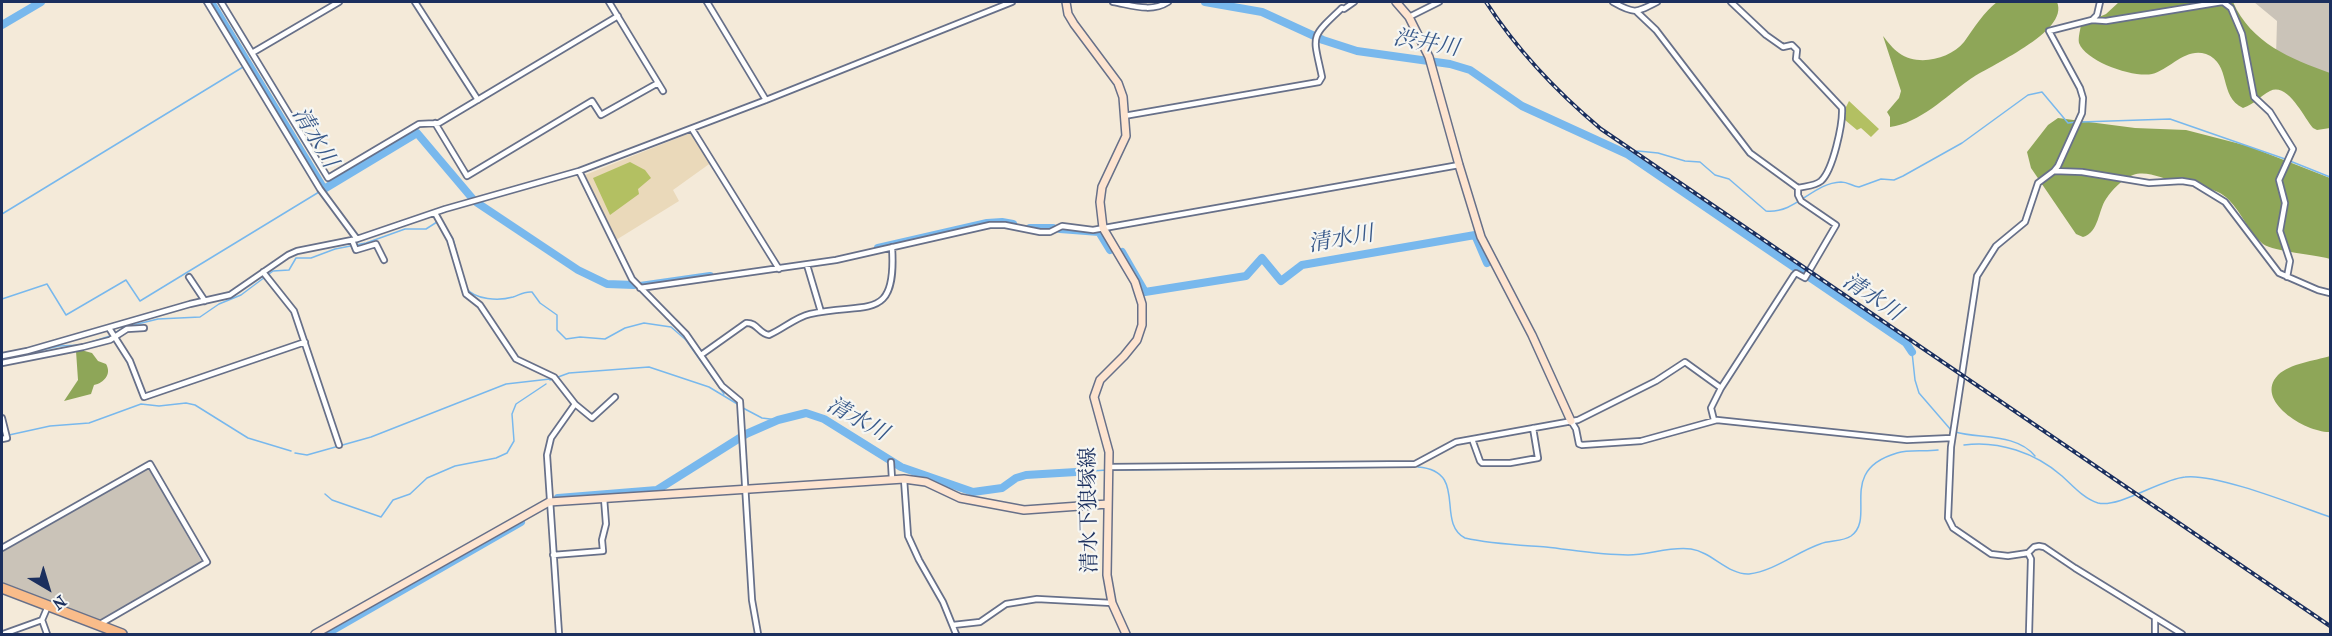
<!DOCTYPE html>
<html>
<head>
<meta charset="utf-8">
<style>
	body { margin:0 }
	#map { position:relative; width:2332px; height:636px; overflow:hidden; background:#f4ead9; font-family:"IM FELL French Canon",serif }
	canvas { display:block }
	.frame { position:absolute; inset:0; border:3px solid #1b2f5e; pointer-events:none }
	.north { position:absolute; left:18px; top:558px; width:60px; height:60px; -webkit-text-stroke:4px #f6f6f2; paint-order:stroke; rotate:142deg; font-size:16px; font-weight:700; line-height:24px; text-align:center; color:#1b2f5e }
	.north::after { content:''; display:block; margin:auto; width:21px; height:27px; background:#1b2f5e; clip-path:polygon(50% 0,100% 100%,50% 72%,0 100%) }
</style>
</head>
<body>
<div id="map">
<canvas width="2332" height="636"></canvas>
<div class="frame"></div>
<div class="north">N</div>
</div>
<script>
const ctx = document.querySelector('canvas').getContext('2d');
ctx.lineJoin = 'round';
function paint(path, color) {
  ctx.fillStyle = color;
  ctx.fill(path, 'evenodd');
}
function stroke(path, color, width, dash) {
  ctx.strokeStyle = color;
  ctx.lineWidth = width;
  ctx.lineCap = dash ? 'butt' : 'round';
  ctx.setLineDash(dash || []);
  ctx.stroke(path);
}
function write(font, color, halo, rows, align = 'center') {
  ctx.font = font + ' "IM FELL French Canon","Noto Serif JP",serif';
  ctx.lineWidth = 4.5;
  ctx.setLineDash([]);
  ctx.textBaseline = 'middle';
  ctx.strokeStyle = halo;
  ctx.fillStyle = color;
  for (const [text, x, y, turn = 0] of rows) {
    ctx.save();
    ctx.translate(x, y);
    ctx.rotate((+turn || 0) * Math.PI / 180);
    ctx.textAlign = isNaN(turn) ? turn : align;
    if (halo) ctx.strokeText(text, 0, 0);
    ctx.fillText(text, 0, 0);
    ctx.restore();
  }
}
paint(new Path2D(`
	M690,133L712,162L673,190L679,201L616,240L585,175Z`), '#ead9ba');
paint(new Path2D(`
	M2254,2H2330V75L2276,57L2277,21Z
	M149,468L202,562L101,621L2,582V552Z`), '#cac3b8');
paint(new Path2D(`
	M1849,101L1879,129L1871,137L1861,128L1857,130L1845,120L1846,107Z
	M630,162L645,170L651,178L638,189L639,194L610,215L593,178Z`), '#b3c062');
paint(new Path2D(`
	M1997,2H2057C2070,32 1988,66 1969,80C1945,97 1920,123 1890,127V117L1887,112L1899,98L1901,91L1883,36C1888,42 1893,49 1899,53C1918,67 1950,59 1964,42C1974,28 1984,12 1997,2Z
	M2119,2H2233C2251,43 2291,59 2330,73V128L2317,130L2313,128C2304,118 2288,82 2270,91C2260,96 2255,104 2243,108C2218,96 2232,64 2206,54C2186,47 2170,69 2152,74C2134,78 2086,62 2079,43C2078,38 2080,31 2081,25L2106,14Z
	M2058,118L2135,128L2186,130L2248,146L2330,178V259C2314,254 2275,252 2263,244C2249,233 2242,213 2229,200C2216,186 2195,187 2178,183C2164,179 2147,170 2133,175C2122,179 2112,190 2106,199C2098,211 2099,232 2083,237L2076,234L2031,168L2027,152L2048,125Z
	M81,350L92,353L98,361L106,364C112,374 104,383 94,385L91,394L64,401L78,380L76,351Z
	M2330,356V432C2307,433 2253,401 2278,375C2291,363 2314,361 2330,356Z`), '#8ea658');
stroke(new Path2D(`
	M2081,122L2170,119L2285,159
	M1627,154L1638,151L1658,153L1685,161L1700,162L1715,175L1729,179L1766,211C1796,214 1812,183 1841,182C1848,182 1852,186 1859,187L1881,179L1894,180L1903,176L1962,143L2028,95L2042,92L2068,123L2076,122
	M2290,161L2330,177
	M2,214L243,67
	M442,222L453,239L461,269
	M466,288C475,300 499,301 513,297C519,295 525,291 532,292L540,303L557,315V330L566,339L580,337L605,339L625,328L644,323L671,327L686,340L724,394
	M2,299L47,284L66,315L126,280L140,301L319,192
	M1912,352L1915,380L1919,393L1951,430
	M2,360L59,346L82,345L110,336L125,327L158,319L200,317L219,304L241,295L273,271L289,270L296,258H311L335,249L366,243L405,229H426L437,222
	M550,380L569,373L649,367L709,387L739,405
	M743,408L762,418L778,420
	M1955,432C1980,439 2016,433 2035,456
	M9,435L50,426L89,423L141,404L159,406L186,403L195,405L248,438L291,451
	M1964,445C1998,440 2036,453 2062,476C2072,485 2084,499 2098,503C2120,508 2161,479 2185,477C2216,473 2298,506 2330,517
	M295,453L307,455L371,437L506,384L550,379
	M1418,467C1469,471 1435,522 1465,538C1491,544 1520,545 1546,547C1573,550 1601,555 1628,555C1649,555 1670,546 1691,549C1712,552 1728,575 1749,574C1774,571 1797,552 1820,544C1830,540 1842,542 1851,536C1877,517 1836,471 1897,453C1910,449 1924,452 1938,450
	M1112,470L1405,467
	M1076,472L1107,470
	M325,494L332,500L381,517L393,500L410,494L427,478L455,466L496,458L507,453L514,441L512,414L516,404L546,384`), '#78b8ed', 1.5);
stroke(new Path2D(`
	M211,2L324,189L417,133L472,198
	M1205,2L1262,12L1323,40L1357,51L1450,64L1470,70L1522,106L1627,154L1804,274
	M2,25L41,2
	M476,202L578,270L607,284L634,285
	M1030,228H1053
	M1060,229L1099,232L1110,250
	M878,248L987,223L1002,222L1013,224
	M1122,252L1145,292L1246,276L1262,258L1281,281L1302,265L1475,235L1487,263
	M1809,277L1906,343L1912,352
	M640,286L710,276
	M558,498L657,490L746,434L778,420L806,413L824,419L901,467L973,492L1002,488L1016,478L1026,475L1076,472
	M326,634L521,522`), '#78b8ed', 8);
const street = new Path2D(`
	M207,2L320,189L357,239
	M221,2L328,178L419,124L439,123L618,16
	M415,2L478,100
	M609,2L663,91
	M707,2L766,100
	M1113,2C1131,5 1151,13 1168,2
	M1613,2C1634,14 1636,13 1657,2
	M1731,2L1766,35L1783,47L1792,45L1797,50L1796,59L1842,108C1843,124 1833,170 1821,181C1815,186 1806,186 1798,188
	M2222,2L2106,21L2092,20L2049,31L2080,88L2083,98L2082,113L2058,166L2054,171L2082,172L2149,183L2182,181L2194,183L2225,202L2279,273L2318,290L2330,293
	M2223,2L2231,8L2242,34L2254,97L2270,112L2293,149L2279,180L2285,203L2280,231L2290,261L2287,277
	M1637,12L1656,30L1750,153L1798,188V195L1801,201L1836,225L1805,278L1796,273L1794,275L1721,388L1711,408L1714,420
	M1409,17L1439,2
	M2092,20L2097,15L2100,2
	M252,53L339,2
	M1124,116L1319,82L1322,77C1313,34 1309,39 1342,8L1344,9L1354,2
	M435,123L467,176L592,101L601,115L658,83
	M692,129L779,269
	M579,171L632,279L686,334L722,386L740,401L752,600L758,634
	M2054,171L2038,183L2025,222L1996,246L1977,276L1951,447L1948,518L1953,528L1991,554L2008,556L2028,553L2034,547L2039,546L2044,547L2075,568L2182,634
	M435,213L450,240L466,294L480,305L516,359L554,377L575,404L551,438L547,455L559,634
	M352,240L356,250L376,244L384,260
	M807,265L821,312
	M263,272L294,311L339,445
	M189,277L205,301
	M640,288L836,260L990,225H1005L1040,232H1050L1062,226L1093,230L1459,165
	M109,328L130,361L144,397L305,342
	M701,355L746,323C757,322 759,334 769,335C783,329 796,317 810,314C866,301 897,324 892,247
	M2,356L27,351L190,304L230,295L288,255L297,251L357,239L445,209L579,171L766,100L1012,2
	M2,363L83,347L110,340L127,329L144,328
	M575,404L592,418L615,397
	M2,418L7,438L2,439
	M1571,421L1576,429L1579,444L1582,445L1641,441L1717,420L1907,440L1952,438
	M1472,439L1480,461L1482,463H1510L1538,458L1533,428
	M891,462L892,479
	M1109,467L1415,464L1456,442L1578,420L1656,381L1685,362L1721,388
	M904,479L908,536L919,560L943,602L956,634
	M2,548L150,464L207,562L100,624
	M2028,553L2031,559L2029,634
	M553,555L603,551L602,540L606,524L604,498
	M2155,618V634
	M953,625L980,622L1006,604L1037,599L1112,603
	M3,634L42,620
	M47,634L42,620L48,606`);
const secondary = new Path2D(`
	M1066,2L1068,14L1074,24L1118,83L1123,97L1126,136L1102,187L1100,202L1103,228L1135,282L1142,304V325L1137,340L1124,356L1100,380L1094,397L1109,452L1107,575L1112,603L1126,634
	M1396,2L1409,17L1429,57L1459,165L1481,237L1532,335L1571,421
	M315,634L549,502L904,479L926,482L960,498L1024,510L1108,504`);
const highway = new Path2D(`
	M2,588L122,634`);
stroke(street, '#677089', 8);
stroke(secondary, '#677089', 10);
stroke(highway, '#677089', 12);
stroke(street, '#fff', 4.5);
stroke(secondary, '#fde4d0', 7);
stroke(highway, '#f9bc8a', 9);
const rail = new Path2D(`
	M1486,2C1517,50 1557,92 1601,129L2330,626`);
stroke(rail, '#1b2f5e', 4);
stroke(rail, '#f6f6f2', 1.5, [4.5]);
write('21px', '#1b2f5e', '#f6f6f2', [
	["清水下狼塚線",1090,510,-91]
]);
write('italic 22px', '#375889', '#f6f6f2', [
	["渋井川",1426,44,10],
	["清水川",314,138,59],
	["清水川",1341,240,-10],
	["清水川",1872,298,34],
	["清水川",857,420,29]
]);
</script>
</body>
</html>
